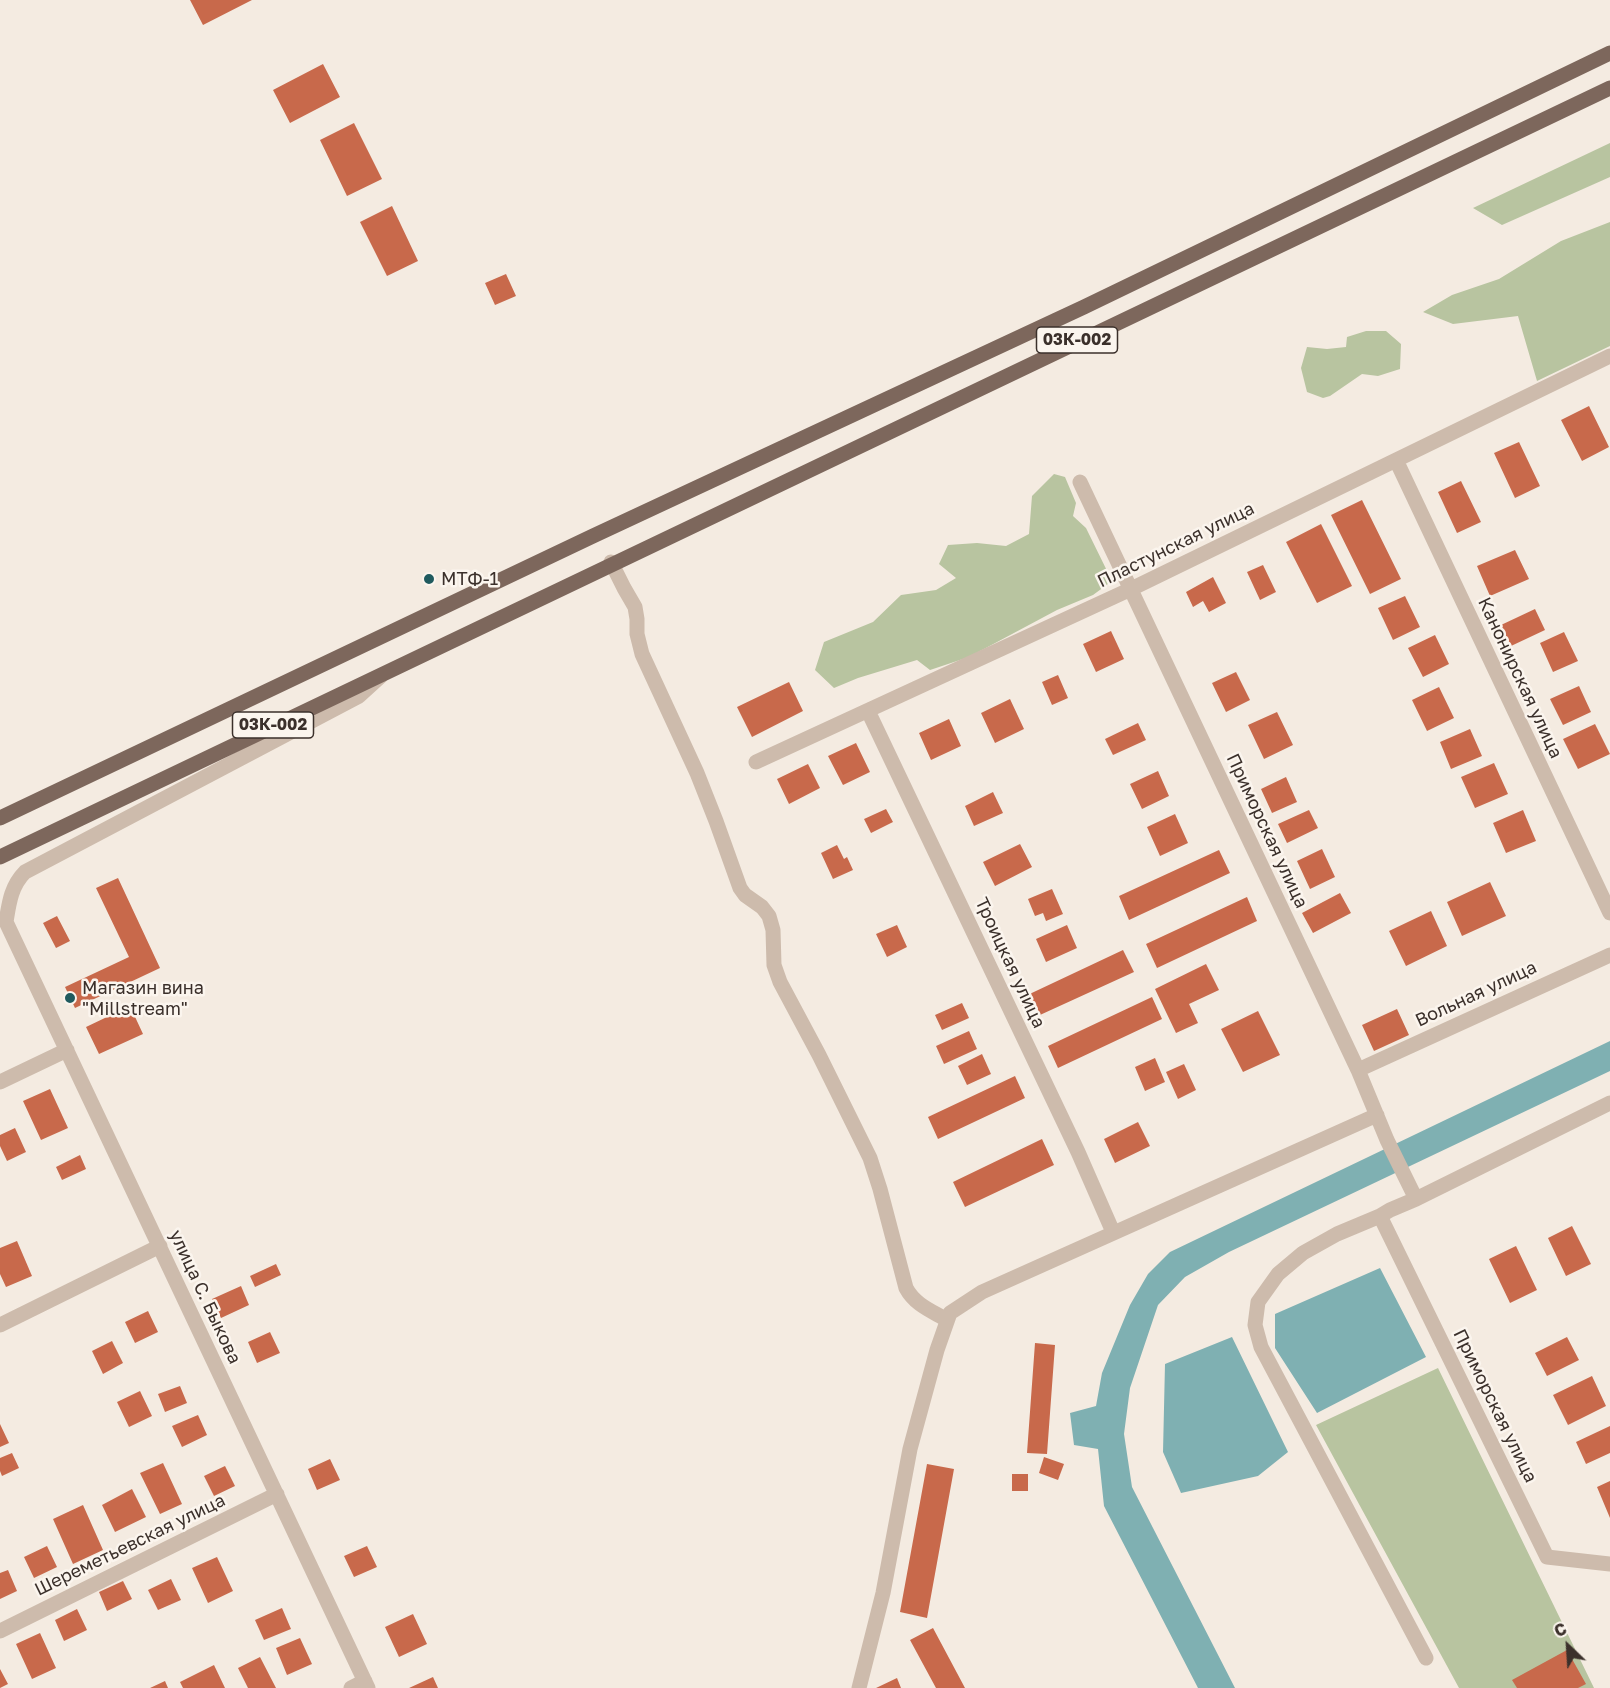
<!DOCTYPE html>
<html>
<head>
<meta charset="utf-8">
<style>
	body { margin:0 }
	#map { position:relative; width:1610px; height:1688px; overflow:hidden; background:#f4ebe1; font-family:"Golos Text",sans-serif }
	canvas { display:block }
	.north { position:absolute; left:1538px; top:1616px; width:60px; height:60px; -webkit-text-stroke:4px #fbf5ee; paint-order:stroke; rotate:335deg; font-size:16px; font-weight:700; line-height:24px; text-align:center; color:#3b302b }
	.north::after { content:''; display:block; margin:auto; width:21px; height:27px; background:#3b302b; clip-path:polygon(50% 0,100% 100%,50% 72%,0 100%) }
</style>
</head>
<body>
<div id="map">
<canvas width="1610" height="1688"></canvas>
<div class="north">С</div>
</div>
<script>
const ctx = document.querySelector('canvas').getContext('2d');
ctx.lineJoin = 'round';
function paint(path, color) {
  ctx.fillStyle = color;
  ctx.fill(path, 'evenodd');
}
function stroke(path, color, width, dash) {
  ctx.strokeStyle = color;
  ctx.lineWidth = width;
  ctx.lineCap = dash ? 'butt' : 'round';
  ctx.setLineDash(dash || []);
  ctx.stroke(path);
}
function write(font, color, halo, rows, align = 'center') {
  ctx.font = font + ' "Golos Text",sans-serif';
  ctx.lineWidth = 5;
  ctx.setLineDash([]);
  ctx.textBaseline = 'middle';
  ctx.strokeStyle = halo;
  ctx.fillStyle = color;
  for (const [text, x, y, turn = 0] of rows) {
    ctx.save();
    ctx.translate(x, y);
    ctx.rotate((+turn || 0) * Math.PI / 180);
    ctx.textAlign = isNaN(turn) ? turn : align;
    if (halo) ctx.strokeText(text, 0, 0);
    ctx.fillText(text, 0, 0);
    ctx.restore();
  }
}
paint(new Path2D(`
	M1610,143V177L1502,225L1473,208Z
	M1610,222V346L1537,381L1518,316L1453,324L1423,312L1452,295L1499,279L1561,241Z
	M1366,331H1386L1401,344L1400,369L1378,376L1362,374L1330,396L1323,398L1307,392L1301,368L1307,347L1327,349L1346,347L1347,337Z
	M1054,474L1065,477L1076,503L1073,516L1086,528L1112,581L1093,595L1057,610L969,657L930,670L917,660L858,678L834,688L815,670L824,642L873,622L901,595L936,590L956,578L939,564L948,545L977,543L1006,546L1029,534L1032,496Z
	M1438,1368L1594,1688H1459L1316,1425Z`), '#b8c4a0');
paint(new Path2D(`
	M1610,1041V1071L1229,1252L1185,1277L1158,1305L1130,1388L1124,1434L1132,1487L1235,1688H1198L1104,1506L1098,1449L1074,1445L1070,1413L1096,1406L1102,1373L1130,1305L1148,1274L1170,1252Z
	M1380,1268L1426,1357L1317,1413L1275,1348V1314Z
	M1232,1337L1288,1452L1258,1476L1181,1493L1163,1452L1165,1364Z`), '#7fb0b2');
paint(new Path2D(`
	M190,0H252L203,25Z
	M323,64L340,97L290,123L273,90Z
	M354,123L382,179L347,196L320,140Z
	M392,206L418,261L387,276L360,222Z
	M506,274L516,296L495,305L485,283Z
	M1589,406L1609,447L1582,461L1561,420Z
	M1519,442L1540,486L1515,498L1494,453Z
	M1461,481L1481,522L1457,533L1438,492Z
	M1362,500L1401,579L1370,594L1331,515Z
	M1321,524L1352,586L1317,603L1286,542Z
	M1515,550L1529,579L1490,596L1477,566Z
	M1263,565L1276,592L1260,600L1247,572Z
	M1213,577L1226,603L1209,612L1203,601L1193,607L1186,592Z
	M1405,596L1420,627L1393,640L1378,608Z
	M1535,609L1545,630L1511,646L1501,625Z
	M1111,631L1124,659L1096,672L1083,644Z
	M1564,632L1578,661L1553,672L1540,643Z
	M1435,635L1449,664L1423,677L1408,648Z
	M1236,672L1250,700L1226,712L1212,683Z
	M1058,675L1068,698L1052,705L1042,682Z
	M789,682L803,711L752,737L737,707Z
	M1579,686L1591,712L1563,725L1550,699Z
	M1439,687L1454,718L1427,731L1412,700Z
	M1010,699L1024,729L995,743L981,713Z
	M1277,712L1293,745L1264,759L1248,725Z
	M949,719L961,746L931,760L919,733Z
	M1138,723L1146,740L1113,755L1105,739Z
	M1595,724L1610,754L1578,769L1563,739Z
	M1470,729L1482,756L1451,769L1440,742Z
	M856,743L870,772L843,785L828,756Z
	M1494,763L1508,794L1475,808L1461,777Z
	M808,764L820,788L789,804L777,779Z
	M1158,771L1169,796L1142,809L1130,784Z
	M1286,777L1297,802L1272,813L1261,789Z
	M993,792L1003,813L974,826L965,806Z
	M886,809L893,822L871,833L864,819Z
	M1309,810L1318,828L1287,843L1278,824Z
	M1523,810L1536,841L1506,853L1493,823Z
	M1175,814L1188,843L1160,856L1147,827Z
	M1020,844L1032,867L995,886L983,862Z
	M837,845L844,859L847,857L853,870L833,879L821,853Z
	M1322,849L1335,877L1310,889L1297,861Z
	M1219,850L1230,873L1129,920L1119,896Z
	M118,878L160,968L75,1008L65,987L129,957L96,888Z
	M1490,882L1506,916L1462,936L1447,902Z
	M1052,889L1063,914L1046,921L1043,913L1035,916L1028,899Z
	M1340,893L1351,913L1313,933L1302,913Z
	M1247,897L1257,921L1157,968L1146,944Z
	M1431,911L1447,946L1406,966L1389,931Z
	M57,916L70,941L56,948L43,923Z
	M897,925L907,947L887,957L876,934Z
	M1067,925L1077,948L1046,962L1036,939Z
	M1123,950L1134,972L1029,1020L1019,999Z
	M1206,964L1219,990L1189,1004L1198,1023L1176,1033L1155,989Z
	M1152,997L1162,1019L1058,1068L1048,1046Z
	M962,1003L969,1018L942,1030L935,1015Z
	M130,1006L143,1034L99,1054L86,1027Z
	M1397,1009L1409,1035L1374,1051L1362,1025Z
	M1258,1011L1280,1055L1243,1072L1221,1029Z
	M969,1031L977,1049L944,1064L936,1046Z
	M982,1054L991,1074L967,1085L958,1066Z
	M1155,1058L1165,1082L1145,1091L1135,1067Z
	M1184,1064L1196,1090L1178,1099L1166,1072Z
	M1015,1076L1025,1098L938,1139L928,1117Z
	M50,1089L68,1128L41,1140L23,1101Z
	M1138,1122L1150,1146L1115,1163L1104,1139Z
	M15,1128L26,1152L7,1161L0,1146V1135Z
	M1042,1139L1054,1165L965,1207L953,1182Z
	M80,1155L86,1169L62,1180L56,1167Z
	M1572,1226L1591,1264L1566,1276L1548,1238Z
	M17,1241L32,1276L6,1287L0,1274V1248Z
	M1516,1246L1537,1290L1510,1303L1489,1259Z
	M276,1264L281,1275L255,1287L250,1276Z
	M241,1286L249,1305L221,1318L212,1299Z
	M148,1311L158,1332L135,1343L125,1322Z
	M270,1332L280,1353L257,1363L248,1342Z
	M1567,1337L1579,1360L1547,1376L1535,1353Z
	M112,1341L123,1363L103,1374L92,1351Z
	M1035,1343L1055,1345L1047,1454L1027,1453Z
	M1592,1376L1606,1406L1568,1425L1553,1395Z
	M180,1386L187,1403L165,1412L158,1394Z
	M140,1391L152,1416L129,1427L117,1402Z
	M198,1415L207,1435L182,1447L172,1426Z
	M0,1424L9,1443L0,1447Z
	M1610,1426V1453L1586,1464L1576,1442Z
	M12,1453L19,1468L2,1476L0,1471V1458Z
	M1044,1457L1064,1464L1058,1480L1039,1473Z
	M330,1459L340,1480L317,1490L308,1469Z
	M163,1463L182,1504L160,1514L140,1473Z
	M927,1464L954,1469L927,1618L900,1612Z
	M225,1466L235,1486L214,1496L204,1476Z
	M1012,1474H1028V1491H1012Z
	M1610,1481V1518L1597,1487Z
	M132,1489L146,1517L115,1532L102,1505Z
	M83,1505L103,1550L73,1564L53,1519Z
	M47,1546L57,1567L34,1578L24,1557Z
	M367,1546L377,1567L354,1577L344,1556Z
	M217,1557L233,1591L208,1603L192,1568Z
	M8,1570L17,1591L0,1599V1573Z
	M171,1579L181,1600L158,1610L148,1590Z
	M123,1581L132,1599L107,1611L99,1592Z
	M282,1608L291,1629L264,1640L255,1620Z
	M77,1609L87,1630L64,1641L55,1620Z
	M413,1614L427,1644L399,1657L385,1627Z
	M933,1628L965,1688H936L910,1640Z
	M40,1633L56,1668L32,1679L16,1644Z
	M300,1638L312,1664L287,1675L276,1648Z
	M1567,1650L1586,1684L1578,1688H1517L1512,1680Z
	M260,1657L276,1688H248L238,1668Z
	M214,1665L225,1688H183L180,1682Z
	M0,1669L8,1684L0,1688Z
	M433,1677L438,1688H409Z
	M897,1678L901,1688H876Z
	M165,1681L168,1688H150Z`), '#c8694b');
stroke(new Path2D(`
	M1396,460L1610,913
	M1080,482L1358,1070L1387,1140L1416,1199
	M611,562L624,588L635,607L637,619V634L642,654L697,773L716,821L740,888L745,895L762,907L769,916L773,930L774,965L780,982L819,1055L870,1158L880,1189L906,1288C915,1305 932,1311 947,1320
	M868,711L1078,1152L1113,1232
	M756,762L1131,589L1610,356
	M6,922L368,1688
	M6,922C9,903 11,886 25,872L359,696L381,676
	M1358,1070L1610,955
	M0,1082L67,1050
	M1380,1216L1547,1557L1610,1564
	M0,1325L160,1246
	M0,1631L277,1494
	M1426,1658L1261,1347L1255,1325L1258,1302L1278,1274L1303,1253L1337,1234L1380,1216L1390,1210L1416,1199L1610,1103
	M351,1688L365,1681
	M859,1688L883,1593L910,1449L937,1350L950,1313L982,1292L1377,1115`), '#cdbbac', 15);
stroke(new Path2D(`
	M0,818L593,536L1084,307L1610,53
	M0,857C536,599 1072,341 1610,88`), '#7d675c', 15);
for (const [x, y, r, color] of [
	[429,579,6,"#1f5a5e"],
	[70,998,6,"#1f5a5e"]
]) {
  const dot = new Path2D();
  dot.arc(x, y, r, 0, 2 * Math.PI);
  ctx.fillStyle = color;
  ctx.fill(dot);
  stroke(dot, '#fbf5ee', 2);
}
for (const [x, y, w] of [
	[1077,340,81],
	[273,725,81]
]) {
  const box = new Path2D();
  box.roundRect(x - w / 2, y - 13, w, 26, 4.5);
  ctx.fillStyle = '#fbf5ee';
  ctx.fill(box);
  stroke(box, '#3b302b', 1.5);
}
write('bold 16px', '#3b302b', null, [
	["03К-002",1077,340],
	["03К-002",273,725]
]);
write('18px', '#3b302b', '#fbf5ee', [
	["Пластунская улица",1176,545,-26],
	["Канонирская улица",1520,678,65],
	["Приморская улица",1267,831,65],
	["Троицкая улица",1010,963,65],
	["Вольная улица",1476,994,-25],
	["улица С. Быкова",205,1297,65],
	["Приморская улица",1495,1406,64],
	["Шереметьевская улица",130,1545,-26]
]);
write('18px', '#3b302b', '#fbf5ee', [
	["МТФ-1",441,579],
	["Магазин вина",82,988],
	["\"Millstream\"",82,1009]
], 'left');
</script>
</body>
</html>
